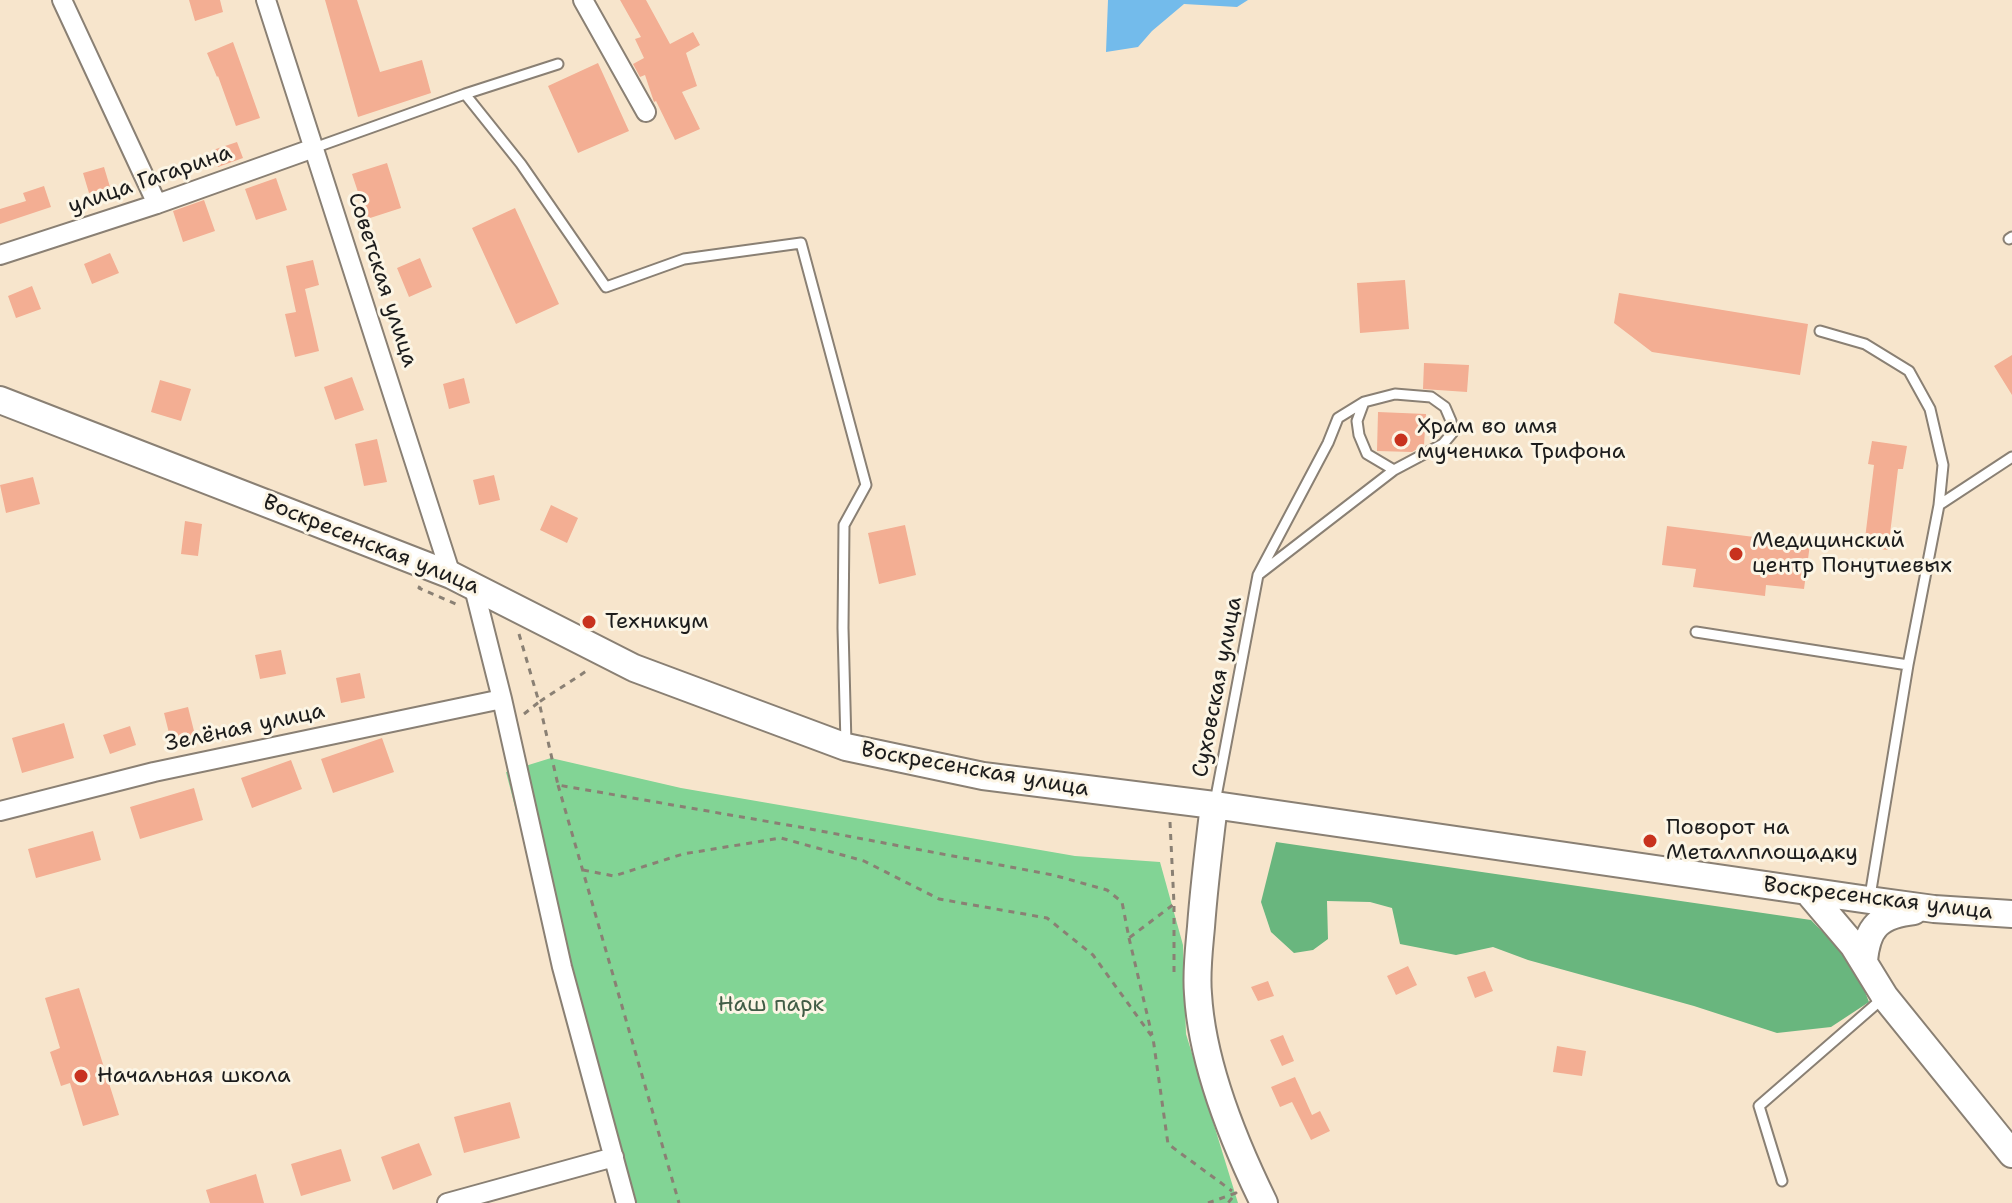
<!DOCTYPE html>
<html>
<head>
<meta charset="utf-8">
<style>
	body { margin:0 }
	canvas { display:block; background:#f7e5cc }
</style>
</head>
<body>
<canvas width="2012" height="1203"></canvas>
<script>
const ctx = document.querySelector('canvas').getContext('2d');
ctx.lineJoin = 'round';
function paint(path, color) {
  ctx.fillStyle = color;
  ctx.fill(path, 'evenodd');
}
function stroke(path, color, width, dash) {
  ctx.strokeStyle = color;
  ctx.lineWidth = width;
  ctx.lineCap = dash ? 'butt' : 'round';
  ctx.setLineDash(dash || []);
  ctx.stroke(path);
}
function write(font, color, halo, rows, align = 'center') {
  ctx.font = font + ' "Shantell Sans",sans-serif';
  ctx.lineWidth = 6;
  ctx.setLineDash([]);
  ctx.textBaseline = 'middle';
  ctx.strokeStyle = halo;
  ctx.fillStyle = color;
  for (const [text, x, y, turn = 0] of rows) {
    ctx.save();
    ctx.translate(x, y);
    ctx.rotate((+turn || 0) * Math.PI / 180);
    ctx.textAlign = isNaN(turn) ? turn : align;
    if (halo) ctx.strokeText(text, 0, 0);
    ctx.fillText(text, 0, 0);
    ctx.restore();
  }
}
paint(new Path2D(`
	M551,758L681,788L1075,856L1160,862L1183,945L1186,1034L1238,1203H617L506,772Z`), '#82d495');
paint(new Path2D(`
	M1276,842L1811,920L1854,964L1869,1002L1831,1027L1777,1033L1694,1006L1528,960L1493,947L1456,955L1400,944L1392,908L1370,902L1327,901L1328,939L1313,950L1294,953L1271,932L1261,902Z`), '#69b67e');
paint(new Path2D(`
	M1108,0H1248L1237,7L1184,4L1152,31L1138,47L1106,52Z`), '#73bbeb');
paint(new Path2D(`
	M189,0H220L223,12L195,21Z
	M325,0H357L380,72L422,60L431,93L358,117Z
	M620,0H646L670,44L693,32L700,45L686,53L697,86L682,92L700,129L675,140L656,101L654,102L645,75L640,77L633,64L644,58L635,39L641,37Z
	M233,42L260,118L236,126L218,76L217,77L207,53Z
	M598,63L629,131L578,153L548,86Z
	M237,142L243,158L218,167L213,150Z
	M387,163L401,208L367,219L352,174Z
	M104,167L110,187L89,193L83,173Z
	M276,178L287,210L256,220L245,189Z
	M44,186L51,207L0,224V209L26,201L23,193Z
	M204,200L215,231L183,242L173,211Z
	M515,208L559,304L516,324L472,228Z
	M110,253L119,273L92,284L84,264Z
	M420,258L432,287L409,297L397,268Z
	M313,260L319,285L305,289L319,351L295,357L285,314L296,312L286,266Z
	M1405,280L1409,329L1360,333L1357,283Z
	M32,286L41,309L16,318L8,296Z
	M1619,293L1808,324L1800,375L1652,352L1614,323Z
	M2012,355V395L1994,366Z
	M1424,363L1469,365L1467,392L1423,389Z
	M352,377L364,410L335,420L324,387Z
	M464,378L470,403L449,409L443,384Z
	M160,380L191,389L181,421L151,412Z
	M1378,412L1426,414L1424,445L1412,452L1377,451Z
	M377,439L387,482L364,486L355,444Z
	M1872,441L1907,446L1903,469H1898L1888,550L1864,547L1874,465L1868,464Z
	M494,475L500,500L479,505L473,480Z
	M33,477L40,504L6,513L0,485Z
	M551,505L578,518L567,543L540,530Z
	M185,521L202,524L198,556L181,554Z
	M905,525L916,575L879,584L868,533Z
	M1667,526L1810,544L1804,589L1766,585L1765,596L1693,587L1696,569L1662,565Z
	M281,650L286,674L260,679L255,655Z
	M360,673L365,698L341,703L336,678Z
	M188,707L195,735L171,741L164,713Z
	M64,723L74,758L22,773L12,738Z
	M130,726L136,745L110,754L103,735Z
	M382,738L394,772L333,793L321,759Z
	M291,760L302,789L252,808L241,778Z
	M194,788L203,820L140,839L130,807Z
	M93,831L101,860L36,878L28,849Z
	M1408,966L1417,985L1396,995L1387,976Z
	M1485,971L1493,991L1475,998L1467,977Z
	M1268,981L1274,996L1258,1001L1251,987Z
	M79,988L119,1115L83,1126L70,1083L61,1086L50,1052L60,1048L45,998Z
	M1283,1035L1294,1061L1282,1066L1270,1040Z
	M1557,1046L1586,1051L1582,1076L1553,1072Z
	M1295,1077L1312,1115L1320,1111L1330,1131L1311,1140L1292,1102L1280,1107L1271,1087Z
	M510,1102L520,1138L464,1153L454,1117Z
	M419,1143L432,1175L393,1190L381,1157Z
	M341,1149L351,1181L301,1196L291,1164Z
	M256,1174L264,1203H210L206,1190Z`), '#f3ae93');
const lane = new Path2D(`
	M465,94L558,64
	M314,148L465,94L521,164L606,287L684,259L801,243L866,485L844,525L843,628L846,744
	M2009,239L2012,237
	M1820,331L1865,344L1909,371L1930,409L1943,465L1939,505L1908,665L1870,896
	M1364,402L1357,421L1359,435L1367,454L1394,470
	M1939,505L2012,457
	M1696,632L1908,665
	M1215,802L1258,575L1328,443L1338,418L1364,402L1395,394L1431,397L1445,407L1451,421L1453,432L1443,444L1394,470L1258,575
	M1782,1181L1759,1106L1882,999`);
const street = new Path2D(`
	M62,0L157,204
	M266,0L451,575
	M583,0L646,112
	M0,255L157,204L314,148
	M473,584L502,699L562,967L626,1203
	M0,811L154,772L502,699
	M447,1203L614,1157`);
const secondary = new Path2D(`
	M0,400L451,575L634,668L846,747L983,776L1214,805L1869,900L1934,909L2012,914
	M1214,805C1209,846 1204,886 1201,927C1199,949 1196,972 1198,994C1202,1062 1234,1142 1264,1203
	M1808,892L1853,945L1885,997L2012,1154
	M1864,961C1867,927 1879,915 1914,911`);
stroke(lane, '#8a8074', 13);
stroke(street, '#8a8074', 22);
stroke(secondary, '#8a8074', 30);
stroke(new Path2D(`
	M420,586L419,588L458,605
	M519,634L539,702L588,670
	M524,714L539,702L558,785L805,828L1053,875L1107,890L1122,902L1129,938L1174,904
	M558,785L679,1203
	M1170,822L1174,904V974
	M583,870L614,876L683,854L781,838L864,861L939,899L1047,918L1093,955L1153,1038L1168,1144L1232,1191
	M1129,938L1152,1035
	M1208,1203L1236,1193L1228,1203`), '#8a8074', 3, [6, 6]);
stroke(lane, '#fff', 9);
stroke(street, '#fff', 18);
stroke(secondary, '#fff', 26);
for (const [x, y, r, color] of [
	[1401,440,8,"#c8321e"],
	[1736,554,8,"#c8321e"],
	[589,622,8,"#c8321e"],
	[1650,841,8,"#c8321e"],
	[81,1076,8,"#c8321e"]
]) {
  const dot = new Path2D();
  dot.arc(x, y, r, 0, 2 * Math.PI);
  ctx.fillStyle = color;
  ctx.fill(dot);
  stroke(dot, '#fcf5e5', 3);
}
write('22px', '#1c1c1c', '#fcf5e5', [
	["улица Гагарина",150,180,-19],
	["Советская улица",382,280,72],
	["Воскресенская улица",371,545,22],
	["Суховская улица",1218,687,-79],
	["Зелёная улица",245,728,-12],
	["Воскресенская улица",975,770,10],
	["Воскресенская улица",1878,899,7]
]);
write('22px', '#1c1c1c', '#fcf5e5', [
	["Храм во имя",1417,427],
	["мученика Трифона",1417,452],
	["Медицинский",1752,541],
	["центр Понутиевых",1752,566],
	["Техникум",605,622],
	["Поворот на",1666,828],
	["Металлплощадку",1666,853],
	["Начальная школа",97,1076]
], 'left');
write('22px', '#405c46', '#fcf5e5', [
	["Наш парк",771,1005]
]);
</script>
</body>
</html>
